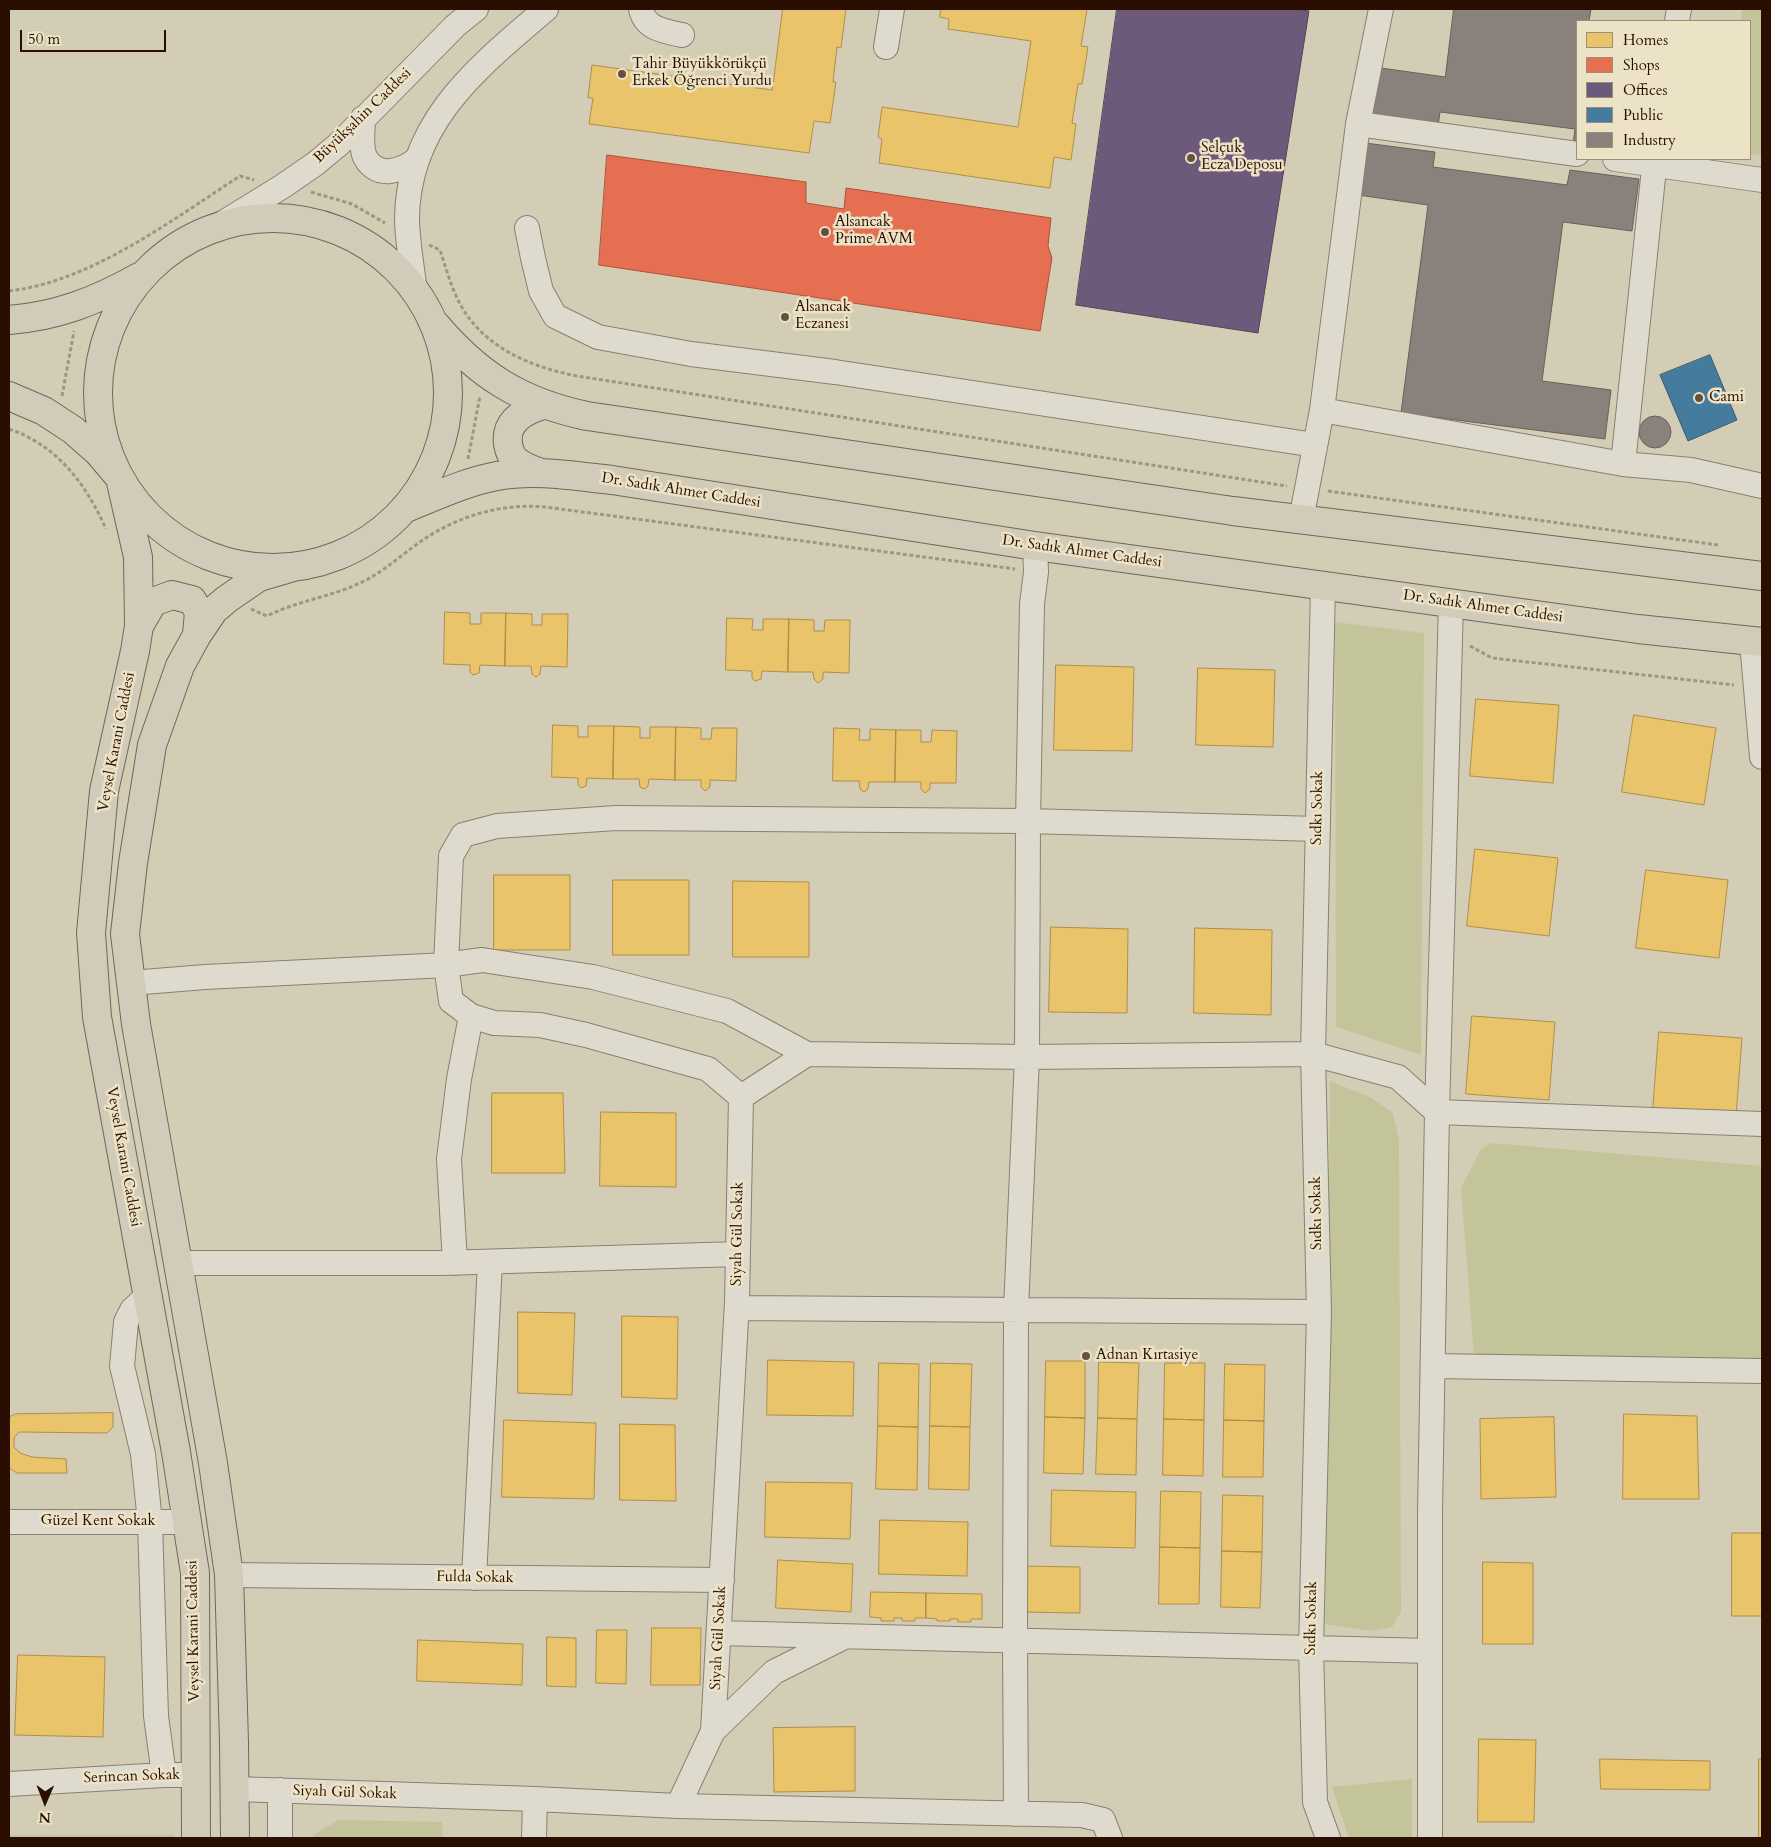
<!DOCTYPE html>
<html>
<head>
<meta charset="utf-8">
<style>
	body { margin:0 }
	#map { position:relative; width:1771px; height:1847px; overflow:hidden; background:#d4cdb5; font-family:Cardo,serif }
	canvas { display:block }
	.frame { position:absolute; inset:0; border:10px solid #2a0e01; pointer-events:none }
	.legend { position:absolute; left:1576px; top:20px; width:175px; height:140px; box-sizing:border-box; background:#ece3c6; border:1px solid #9e8e77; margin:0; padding:6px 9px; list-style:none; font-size:15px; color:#2a0e01 }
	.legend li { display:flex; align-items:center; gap:10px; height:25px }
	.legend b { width:25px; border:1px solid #9e8e77 }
	.north { position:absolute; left:20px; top:1777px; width:50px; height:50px; -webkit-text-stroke:4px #ece3c6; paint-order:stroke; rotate:181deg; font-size:14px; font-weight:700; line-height:20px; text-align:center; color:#2a0e01 }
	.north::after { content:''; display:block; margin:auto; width:18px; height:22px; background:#2a0e01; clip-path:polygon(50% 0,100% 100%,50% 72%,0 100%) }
	.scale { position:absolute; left:20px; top:30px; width:146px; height:22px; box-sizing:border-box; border:2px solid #2a0e01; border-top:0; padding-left:6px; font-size:15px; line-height:18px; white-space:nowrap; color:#2a0e01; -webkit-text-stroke:4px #ece3c6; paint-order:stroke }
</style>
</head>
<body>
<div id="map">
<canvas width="1771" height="1847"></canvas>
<div class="frame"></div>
<ul class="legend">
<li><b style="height:14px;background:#e9c46a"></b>Homes</li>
<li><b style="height:14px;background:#e76f51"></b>Shops</li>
<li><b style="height:14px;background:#6d597a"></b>Offices</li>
<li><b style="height:14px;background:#457b9d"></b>Public</li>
<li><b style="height:14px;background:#8a817c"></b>Industry</li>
</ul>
<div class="north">N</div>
<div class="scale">50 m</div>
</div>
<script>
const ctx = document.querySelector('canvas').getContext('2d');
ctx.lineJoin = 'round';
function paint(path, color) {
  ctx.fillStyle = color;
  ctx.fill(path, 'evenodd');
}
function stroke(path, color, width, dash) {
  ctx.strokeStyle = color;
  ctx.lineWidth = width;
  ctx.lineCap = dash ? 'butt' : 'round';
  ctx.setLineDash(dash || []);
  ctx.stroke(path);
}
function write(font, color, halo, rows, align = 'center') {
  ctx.font = font + ' Cardo,serif';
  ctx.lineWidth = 5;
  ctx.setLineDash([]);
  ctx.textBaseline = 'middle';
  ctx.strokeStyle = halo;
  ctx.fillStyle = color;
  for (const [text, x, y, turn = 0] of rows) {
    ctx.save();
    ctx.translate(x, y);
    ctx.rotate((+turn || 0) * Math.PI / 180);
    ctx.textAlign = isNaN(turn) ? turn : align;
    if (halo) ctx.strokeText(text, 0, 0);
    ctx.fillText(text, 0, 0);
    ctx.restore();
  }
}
paint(new Path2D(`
	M1742,9H1762V155L1750,154V21H1741Z
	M1335,622L1424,633L1421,1055L1336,1027Z
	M1330,1081L1370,1097L1392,1112L1399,1138L1401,1612L1392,1627L1370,1631L1325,1624Z
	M1492,1143L1762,1166V1363L1474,1355L1461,1188L1481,1149Z
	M1412,1779V1838H1349L1332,1787Z
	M339,1820L442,1822L443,1838H312L313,1835Z
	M9,1835H174V1838H9Z`), '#c4c49a');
const homes = new Path2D(`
	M783,9H846L841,48L837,47L833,82H836L830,123L814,121L809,153L589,124L593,98H588L592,65L772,90Z
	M941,9H1087L1081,46L1088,47L1082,84H1078L1072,123L1076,124L1071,160L1054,157L1050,188L879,163L882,139L878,137L882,107L1018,127L1031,41L948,29L949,19L940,17Z
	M445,612L470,613V624H481V613H506L505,666L480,665L479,673L473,675L470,672V665L444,664Z
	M506,613L532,614V625H542V614H568L567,667L541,666L540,674L536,677L532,674L531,666H505Z
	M727,618L753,619L752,630H763V619H789L788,672L762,671L761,679L755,681L752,678V671L726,670Z
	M789,619L814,620V631H824L825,620H850L849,673L823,672V679L818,683L814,679L813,672H788Z
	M1056,665L1134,667L1132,751L1054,750Z
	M1198,668L1275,670L1273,747L1196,745Z
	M1476,699L1559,705L1553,783L1470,776Z
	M1634,715L1716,728L1704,805L1622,792Z
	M553,725L578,726V737H588V726H614L613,779L587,778L586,786L581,788L578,785V778L552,777Z
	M614,726L640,727V738H650V727H676L675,780L649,779L648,786L645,789L640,787L639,779H613Z
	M676,727L701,728V739H711L712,728H737L736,781L710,780V787L705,791L701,787V780H675Z
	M834,728L860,729L859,740H870V729L896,730L895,782H869L868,789L864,792L860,789L859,781H833Z
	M896,730H921V742H931L932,730L957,731L956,783H930V789L925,793L921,789V782H895Z
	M1475,849L1558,858L1549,936L1467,926Z
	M1646,870L1728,880L1719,958L1636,948Z
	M494,875H570V950H494Z
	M613,880H689V955H613Z
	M733,881L809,882V957H733Z
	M1051,927L1128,929L1127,1013L1049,1012Z
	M1195,928L1272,930L1271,1015L1194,1013Z
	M1472,1016L1555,1022L1549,1100L1466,1094Z
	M1659,1032L1742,1038L1736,1116L1653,1110Z
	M492,1093H563L565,1173H492Z
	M601,1112L676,1113V1187L600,1186Z
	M518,1312L575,1313L572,1395L518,1393Z
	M622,1316L678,1317L677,1399L622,1397Z
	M768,1360L854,1362L853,1416L767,1415Z
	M1046,1361H1085V1418L1045,1417Z
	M1099,1362L1139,1363L1137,1419L1098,1418Z
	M879,1363L919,1364L918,1427L878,1426Z
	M931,1363L972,1364L970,1427L930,1426Z
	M1165,1363H1205L1204,1420L1164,1419Z
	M1225,1364L1265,1365L1264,1421L1224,1420Z
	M113,1413V1427L107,1433L19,1432L14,1438V1447L20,1453L32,1457L66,1459L67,1473H17L9,1468V1417L15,1414Z
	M1624,1414L1697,1416L1699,1499H1623Z
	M1045,1417L1085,1418L1083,1474L1044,1473Z
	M1554,1417L1556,1497L1481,1499L1480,1419Z
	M1098,1418L1137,1419L1136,1475L1096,1474Z
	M1164,1419L1204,1420L1203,1476L1163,1475Z
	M504,1420L596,1423L594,1499L502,1497Z
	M1224,1420L1264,1421L1263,1477H1223Z
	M620,1424L675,1425L676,1501L620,1500Z
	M878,1426L918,1427L917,1490L876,1489Z
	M930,1426L970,1427L969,1490L929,1489Z
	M766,1482L852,1483L850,1539L765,1537Z
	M1052,1490L1136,1492L1135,1548L1051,1546Z
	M1161,1491L1201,1492L1200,1548L1160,1547Z
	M1223,1495L1263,1496L1262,1552L1222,1551Z
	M880,1520L968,1522L967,1576L879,1574Z
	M1732,1533H1762V1616H1732Z
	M1160,1547L1200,1548L1199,1604H1159Z
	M1222,1551L1262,1552L1260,1608L1221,1607Z
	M778,1560L853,1564L851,1612L776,1608Z
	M1483,1562L1533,1563V1644H1483Z
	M1020,1566L1080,1567V1613L1020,1612Z
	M871,1592L926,1593V1618H915V1621H902V1618H894V1621H881V1618L870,1617Z
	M926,1593L982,1594V1619H971V1622H958V1619H950V1621H937V1619L926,1618Z
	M652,1628H701L700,1685H651Z
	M597,1630H627L626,1684L596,1683Z
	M547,1637L576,1638V1687L547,1686Z
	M418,1640L523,1644L522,1685L417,1681Z
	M18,1655L105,1657L103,1737L15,1735Z
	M855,1727V1791L774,1792L773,1728Z
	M1479,1739L1536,1740L1534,1822H1478Z
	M1600,1759L1710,1761V1790L1601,1789Z
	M1759,1759H1762V1838H1759Z`);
paint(homes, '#e9c46a');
stroke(homes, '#b08d4a', 1);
const shops = new Path2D(`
	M607,155L806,182V203L844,209L846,188L1051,218L1048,246L1052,258L1040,331L599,265Z`);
paint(shops, '#e76f51');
stroke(shops, '#ae5239', 1);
const offices = new Path2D(`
	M1117,9H1295L1309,11L1258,333L1076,305Z`);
paint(offices, '#6d597a');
stroke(offices, '#594256', 1);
const public = new Path2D(`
	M1710,355L1737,420L1688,441L1660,375Z`);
paint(public, '#457b9d');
stroke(public, '#3d5a6e', 1);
const industry = new Path2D(`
	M1454,9H1591L1589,21H1577V145L1573,144L1575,129L1440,112L1438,127L1368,118L1374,67L1445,77Z
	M1365,143L1435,152L1433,167L1567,185L1570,170L1639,179L1632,231L1563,222L1542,381L1611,390L1605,439L1401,413L1428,205L1358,195Z
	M1639 432a16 16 0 1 1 32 0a16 16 0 1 1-32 0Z`);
paint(industry, '#8a817c');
stroke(industry, '#6d5e57', 1);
const minor = new Path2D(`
	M641,9C645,29 664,31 682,35
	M1677,21L1679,9
	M886,47L892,9
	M363,118C363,130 360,146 365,157C377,180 403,171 418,158
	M1358,124L1381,9
	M1615,159L1762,180
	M215,228L283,186L315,164L339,144L455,26L476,9
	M527,228L533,258L541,291L555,316L598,337L691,354L835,372L1315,445
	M415,291C412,268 408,245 407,222C406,123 478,67 546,9
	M1322,410L1623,464L1691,470L1762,486
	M1623,464L1655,159
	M1301,520L1322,410L1358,124L1577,154
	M1323,585L1313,1054L1319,1312L1311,1648L1315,1802L1328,1838
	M1752,642L1762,757
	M131,983L205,977L446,965L482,960L593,977L727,1011L807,1054L1027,1057L1313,1054L1398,1077L1437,1112L1762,1124
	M741,1097L708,1069L586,1035L540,1025L494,1023L471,1016L451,1001L446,965L451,856L463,835L497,826L616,818L1028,821L1318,829
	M178,1263H442L738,1254
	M455,1263L449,1159L459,1079L471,1016
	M148,1295L132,1310L126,1322L122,1366L143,1454L150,1522L156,1716L164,1775
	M737,1308L1319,1312
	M1433,1366L1762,1371
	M9,1522H187
	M229,1575L722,1580
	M474,1578L490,1262
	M719,1633L1430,1651
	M713,1731L774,1672L842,1638
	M9,1784L164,1775H196
	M235,1789L535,1799L678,1806L1082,1815L1103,1820L1110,1838
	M678,1806L713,1731L737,1302L741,1097L807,1054
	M1016,1814L1015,1641L1016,1310L1027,1057L1028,821L1032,604L1036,572L1035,546
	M280,1838V1790
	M534,1838L535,1799
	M1430,1838V1513L1437,1112L1451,603`);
const major = new Path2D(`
	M98 393a175 175 0 1 1 350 0a175 175 0 1 1-350 0Z
	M9,320C58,316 96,301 139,277
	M435,324C479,376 521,402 587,416L1233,511L1762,576
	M9,396L44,411L73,430L98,452L120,478L138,557L139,626L135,651L104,791L91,933L97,1017L176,1452L195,1573L196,1838
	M541,473C532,470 524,467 516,461C512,457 509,450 508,444C505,421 524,411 543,405
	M406,508C436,496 465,482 497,476C535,469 574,476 612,480L1035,546L1638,629L1762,642
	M139,626L153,602L172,595L192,600L199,612L197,635
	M235,1838L234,1742L229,1575L213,1463L136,1024L125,934L133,863L152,745L180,666L197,635L214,610L227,599L259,577L293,567`);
stroke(minor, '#888071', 26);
stroke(major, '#6f6759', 30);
stroke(new Path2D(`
	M311,192L352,204L385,223
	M429,245L440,250C446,268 451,287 460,304C484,348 531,367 577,376L1287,486
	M9,291C90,282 172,220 240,176L254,180
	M62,396L74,331
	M9,429C57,445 86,484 106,529
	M468,459L480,396
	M1328,491L1718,545
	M251,609L267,616C297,601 330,597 360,583C382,573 400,556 420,542C457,516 501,503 545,507L1015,569
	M1470,646L1492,658L1734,685`), '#9b968b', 3, [4, 2.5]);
stroke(minor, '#dedace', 24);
stroke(major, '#d2cbb9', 28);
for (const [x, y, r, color] of [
	[622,74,5,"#665140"],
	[1191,158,5,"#665140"],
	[825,232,5,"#665140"],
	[785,317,5,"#665140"],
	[1699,398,5,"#665140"],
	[1086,1356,5,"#665140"]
]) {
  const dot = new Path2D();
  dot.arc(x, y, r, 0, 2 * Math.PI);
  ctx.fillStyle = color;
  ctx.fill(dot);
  stroke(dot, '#ece3c6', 2);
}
write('15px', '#2a0e01', '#ece3c6', [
	["Tahir Büyükkörükçü",632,65],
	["Erkek Öğrenci Yurdu",632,82],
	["Selçuk",1201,149],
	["Ecza Deposu",1201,166],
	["Alsancak",835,223],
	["Prime AVM",835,240],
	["Alsancak",795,308],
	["Eczanesi",795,325],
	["Cami",1709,398],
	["Adnan Kırtasiye",1096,1356]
], 'left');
write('15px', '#2a0e01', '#ece3c6', [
	["Büyükşahin Caddesi",363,116,-44],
	["Dr. Sadık Ahmet Caddesi",681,491,9],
	["Dr. Sadık Ahmet Caddesi",1082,552,8],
	["Dr. Sadık Ahmet Caddesi",1483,607,8],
	["Veysel Karani Caddesi",117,742,-79],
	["Sıdkı Sokak",1318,808,-89],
	["Veysel Karani Caddesi",123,1157,80],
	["Sıdkı Sokak",1317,1213,-91],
	["Siyah Gül Sokak",738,1234,-89],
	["Güzel Kent Sokak",98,1522],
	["Fulda Sokak",475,1578,1],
	["Sıdkı Sokak",1312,1618,-89],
	["Veysel Karani Caddesi",194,1631,-91],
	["Siyah Gül Sokak",719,1638,-87],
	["Serincan Sokak",132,1777,-2],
	["Siyah Gül Sokak",345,1793,2]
]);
</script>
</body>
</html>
